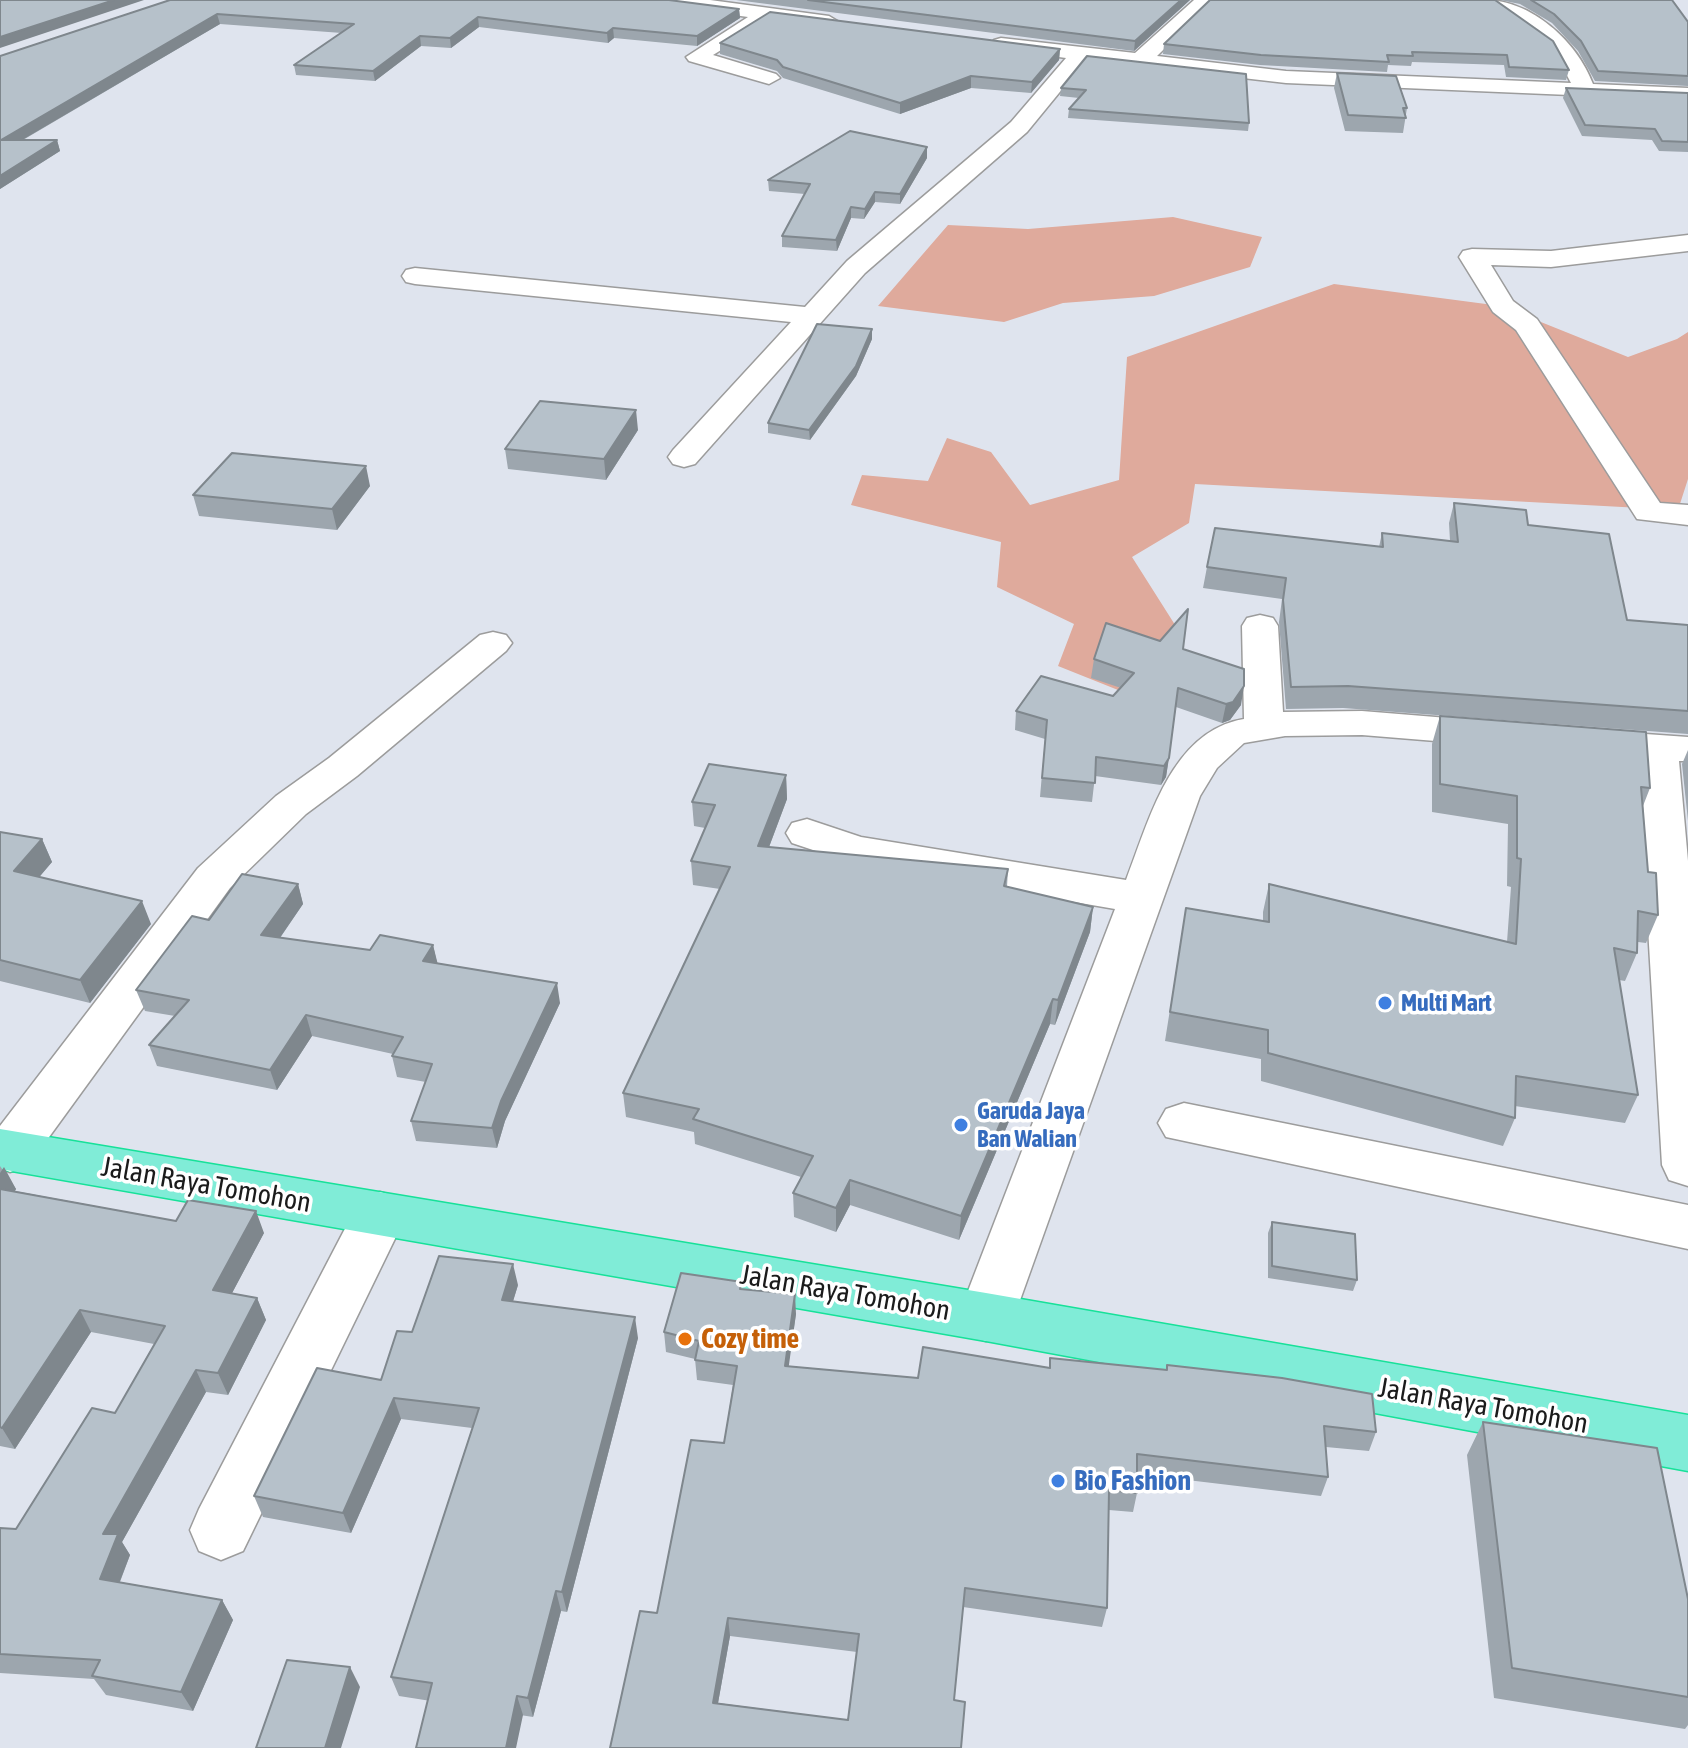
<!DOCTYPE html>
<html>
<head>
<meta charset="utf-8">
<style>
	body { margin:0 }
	canvas { display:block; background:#dfe4ee }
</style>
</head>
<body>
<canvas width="1688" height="1748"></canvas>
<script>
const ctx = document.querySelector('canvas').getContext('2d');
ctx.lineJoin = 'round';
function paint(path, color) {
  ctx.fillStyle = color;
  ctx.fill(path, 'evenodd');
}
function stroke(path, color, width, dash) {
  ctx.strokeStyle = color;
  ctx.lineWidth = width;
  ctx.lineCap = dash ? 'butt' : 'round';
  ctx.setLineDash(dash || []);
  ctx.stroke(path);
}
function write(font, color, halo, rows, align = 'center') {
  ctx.font = font + ' "Asap Condensed",sans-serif';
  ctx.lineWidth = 7;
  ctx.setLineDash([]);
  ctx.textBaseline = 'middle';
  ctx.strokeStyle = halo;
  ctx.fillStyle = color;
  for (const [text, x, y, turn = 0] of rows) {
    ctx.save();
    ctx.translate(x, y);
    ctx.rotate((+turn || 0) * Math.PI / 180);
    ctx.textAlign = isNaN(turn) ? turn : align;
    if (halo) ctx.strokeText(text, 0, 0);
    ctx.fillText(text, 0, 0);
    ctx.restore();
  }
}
paint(new Path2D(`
	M1173,217L1262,237L1250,267L1154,296L1063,303L1004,322L878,306L948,225L1028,229Z
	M1334,284L1501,306L1628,357L1677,339L1688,332V479L1678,510L1195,484L1189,523L1132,557L1177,628L1118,690L1058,666L1074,624L997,587L1001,542L851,505L862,475L928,481L947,438L991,452L1030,505L1119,480L1127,357Z`), '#dfaa9c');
const minor = new Path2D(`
	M659,0H710L829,16L839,22L829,28L770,20L713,55L776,74L780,78L769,84L689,61L686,57L748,17L668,6Z
	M1194,0H1214L1157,56L1286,71L1571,83L1553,49L1485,0C1531,0 1577,41 1593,84L1688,88V100L1286,83L1086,60L1027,132L865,273L695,464L684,467L673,464L668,457L673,450L791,322L415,284L406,282L402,276L406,270L415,268L805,307L847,261L1011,122L1066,58L994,48L991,44L994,40L1001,38L1135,53Z
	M1688,235V251L1551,267L1491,265L1513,301L1537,319L1660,503L1688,505V525L1637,519L1516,330L1493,312L1459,257L1463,251L1472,249L1551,251Z
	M1260,615L1273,618L1278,626L1283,712L1362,711L1497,722L1511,725L1517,734L1511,743L1497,746L1362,735L1285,736L1244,743L1217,768L1200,796L1014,1317L1006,1334L986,1341L966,1334L958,1317L1115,909L855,864L792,843L786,833L792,823L807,819L861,837L1126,880C1149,821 1171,731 1244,719L1242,626L1247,618Z
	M493,632L506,635L512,643L506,651L357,776L306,814L230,888L28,1166L10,1172L0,1168V1126L198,868L276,796L329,758L480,635Z
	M1589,730L1688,737V761H1679L1688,861V1186L1669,1180L1662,1165L1638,758L1575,751L1569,742L1575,733Z
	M1184,1103L1688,1205V1249L1166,1137L1158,1123L1166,1109Z
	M380,1192L399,1198L407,1214L243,1551L221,1560L199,1551L190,1530L199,1509L361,1198Z`);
const highway = new Path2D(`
	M0,1129L986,1293L1688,1415V1471L986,1341L0,1169Z`);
stroke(minor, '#9c9c9c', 3);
stroke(highway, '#17e199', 3);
paint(minor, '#fff');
paint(highway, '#80ecd7');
paint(new Path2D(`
	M170,0L739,9L740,18L697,46L614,38L608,43L479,27L451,48L421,46L375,81L296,75L294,65L342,33L220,24L23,140H57L60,151L0,189V56Z
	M736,0H1190L1134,51Z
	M1306,0L1569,70L1566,80L1506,77L1504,65L1412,62L1411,66L1388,65L1387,72L1260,65L1163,54L1164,44Z
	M1500,0H1672L1688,22V86L1595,81L1578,51L1552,23L1520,4Z
	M720,43L1060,49L1059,60L1031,93L971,88L900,114L783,78L777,71L720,54Z
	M1087,56L1249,123L1248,131L1068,118L1069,109L1079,98L1060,96L1061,88Z
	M1337,73L1407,108L1403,133L1345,131L1334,88Z
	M1566,88L1688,93V152L1659,151L1652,140L1582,136L1563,98Z
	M927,158L900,204L875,202L864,219L851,218L837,251L782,247V236L805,194L769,191L768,180Z
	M872,329V339L856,376L810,440L768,433V423Z
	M638,430L606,480L508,469L505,449Z
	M370,486L337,530L199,516L193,495Z
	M1454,503L1528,525L1627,620L1688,625V734L1343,708L1286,709L1279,622L1282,599L1203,588L1207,567L1379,547L1382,533L1450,541L1449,523Z
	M1183,649L1241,705L1230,720L1222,723L1176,707L1166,777L1161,785L1095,776L1092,802L1040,797L1045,739L1015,730L1016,711L1113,696L1121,688L1091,678L1094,659Z
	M1440,716L1650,788L1643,806L1648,872L1658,915L1646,943L1638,942L1637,953L1625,981L1619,980L1638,1095L1625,1123L1515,1106V1118L1503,1146L1261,1081V1059L1165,1041L1186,908L1263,921V912L1269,884L1507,942L1511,887L1507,886L1508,824L1432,812V744Z
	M1688,750V821L1682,764Z
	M786,775L787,799L769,847L1008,869L1007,887L1093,907L1090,932L1055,1025L1050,1024L959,1240L850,1205L836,1232L794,1217L793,1193L801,1177L695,1144L694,1132L626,1117L623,1093L720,889L693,885L691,861L705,828L694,826L692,802Z
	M0,832L42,839L52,862L39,877L151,924L90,1003L0,981Z
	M298,884L303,904L280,938L370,950L433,945L437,963L560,1003L505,1121L497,1148L416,1141L411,1121L426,1082L397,1077L392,1056L393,1054L312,1036L277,1090L157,1066L149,1045L175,1016L145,1011L136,990L209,920Z
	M0,1166L16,1189L15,1191L176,1221L264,1233L232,1293L257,1298L266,1320L228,1395L206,1392L122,1542L130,1555L120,1582L222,1600L233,1620L193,1711L106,1695L94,1679L0,1673V1528L16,1529L115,1413L154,1344L91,1332L15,1449L0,1446Z
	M1272,1222L1357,1280L1353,1291L1268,1278V1233Z
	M518,1285L513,1301L638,1338L567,1612L561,1611L533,1717L399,1696L391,1677L472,1428L401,1419L351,1533L263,1517L254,1496L381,1380L412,1332Z
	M742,1289L796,1314L788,1366L918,1378L1049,1368L1050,1358L1166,1370L1167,1365L1376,1432L1369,1451L1326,1447L1328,1477L1321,1496L1137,1474V1493L1133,1512L1109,1510L1107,1608L1102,1627L963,1607L954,1700L961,1748H610L657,1613L724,1443L733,1385L697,1380L695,1359L666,1352L664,1332ZM730,1636L857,1652L848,1720L718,1703Z
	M1483,1422L1688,1599V1725L1685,1729L1494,1698L1467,1455Z`), '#9da6ae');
paint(new Path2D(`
	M114,0H144L0,48V37Z
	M1181,0H1190L1134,51L1135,41Z
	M739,9L740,18L697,46V36Z
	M217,14L220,24L5,150L1,140Z
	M478,17L479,27L451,48L450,38Z
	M613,28L614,38L608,43L607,33Z
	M420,36L421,46L375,81L373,71Z
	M1060,49L1059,60L1031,93L1032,82Z
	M971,76V88L900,114V103Z
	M57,140L60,151L0,189V176Z
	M927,147V158L900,204V194Z
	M875,192V202L864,219L865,209Z
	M851,207V218L837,251L836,240Z
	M872,329V339L856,376L810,440L809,430Z
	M636,410L638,430L606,480L604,459Z
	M366,466L370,486L337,530L332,509Z
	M1244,686L1241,705L1230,720L1222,723L1226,704Z
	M1169,758L1166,777L1161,785L1164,766Z
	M786,775L787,799L760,871L758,846Z
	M42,839L52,862L25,894L14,871Z
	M298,884L303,904L268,955L261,935Z
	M142,901L151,924L90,1003L80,980Z
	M1093,907L1090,932L1055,1025L1058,1000Z
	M433,945L438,965L423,961Z
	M557,983L560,1003L505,1121L497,1148L492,1128L501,1101Z
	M1053,999L1050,1024L959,1240L961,1216Z
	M306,1015L312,1036L277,1090L270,1070Z
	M4,1167L16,1189L4,1210L0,1203V1173Z
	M850,1180V1205L836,1232V1208Z
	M256,1211L264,1233L222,1312L213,1290Z
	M513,1264L518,1285L507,1321L502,1300Z
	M795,1294L796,1314L786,1386L785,1366Z
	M257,1298L266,1320L228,1395L218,1373Z
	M80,1310L91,1332L15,1449L2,1428Z
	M635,1317L638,1338L567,1612L562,1592Z
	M196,1370L206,1392L122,1542L130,1555L113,1599L100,1579L103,1534Z
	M394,1398L401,1419L351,1533L343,1513Z
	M556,1591L561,1611L533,1717L528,1698Z
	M222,1600L233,1620L193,1711L181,1692Z
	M728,1618L730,1636L715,1720L713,1703Z
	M350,1667L360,1687L341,1748H325Z
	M517,1696L523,1715L516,1748H506Z`), '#7f878d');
const building = new Path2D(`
	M0,0H114L0,37Z
	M170,0H669L739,9L697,36L613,28L607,33L478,17L450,38L420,36L373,71L294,65L354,24L217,14L1,140H57L0,176V56Z
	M808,0H1181L1135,41Z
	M1210,0H1495L1553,41L1569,70L1509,67L1507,55L1412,52L1413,56L1387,55L1389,62L1261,55L1164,44Z
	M1531,0H1672L1688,22V76L1598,71L1581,41L1554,14Z
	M770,12L1060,49L1032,82L971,76L900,103L783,67L777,60L720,43Z
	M1087,56L1246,74L1249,123L1069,109L1086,90L1061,88Z
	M1337,73L1396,76L1407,108H1403L1406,118L1348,115Z
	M1566,88L1688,93V142L1662,141L1655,129L1585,125Z
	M850,131L927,147L900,194L875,192L865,209L851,207L836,240L782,236L810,184L768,180Z
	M817,324L872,329L856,366L809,430L768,423Z
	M540,401L636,410L604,459L505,449Z
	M232,453L366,466L332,509L193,495Z
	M1454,503L1526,510L1528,525L1609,534L1627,620L1688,625V711L1348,686L1291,687L1283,600L1286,578L1207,567L1215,528L1383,547L1382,533L1458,542Z
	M1188,609L1183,649L1244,669V686L1233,702L1226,704L1178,688L1169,758L1164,766L1096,757L1095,783L1042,778L1047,720L1016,711L1041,676L1113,696L1134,673L1094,659L1106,623L1160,641Z
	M1440,716L1646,732L1650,788L1641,787L1648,872L1656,873L1658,915L1638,911L1637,953L1614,948L1638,1095L1516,1076L1515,1118L1268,1053V1030L1170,1012L1186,908L1269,922V884L1516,944L1521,859L1517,858V796L1440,784Z
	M709,764L786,775L758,846L1008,869L1004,886L1093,907L1058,1000L1053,999L961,1216L850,1180L836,1208L793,1193L813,1156L693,1119L699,1109L623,1093L730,867L691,861L715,805L692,802Z
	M0,832L42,839L14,871L142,901L80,980L0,960Z
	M242,874L298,884L261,935L370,950L380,935L433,945L423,961L557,983L501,1101L492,1128L411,1121L432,1064L392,1056L403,1037L306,1015L270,1070L149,1045L189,1000L136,990L192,916L209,920Z
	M0,1189L176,1221L188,1200L256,1211L213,1290L257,1298L218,1373L196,1370L103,1534H118L100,1579L222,1600L181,1692L92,1676L100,1660L0,1654V1528L16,1529L92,1408L115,1413L165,1326L80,1310L2,1428L0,1427Z
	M1272,1222L1355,1234L1357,1280L1272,1266Z
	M439,1256L513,1264L502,1300L635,1317L562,1592L556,1591L528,1698L517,1696L506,1748H416L432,1683L391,1677L479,1408L394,1398L343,1513L254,1496L317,1368L381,1380L397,1331L412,1332Z
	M681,1273L742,1282L740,1289L795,1294L785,1366L918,1378L923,1347L1050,1368V1358L1167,1370V1365L1282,1378L1372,1394L1376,1432L1324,1426L1328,1477L1137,1454V1493L1109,1490L1107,1608L965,1588L954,1700L965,1702L961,1748H610L640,1611L657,1613L691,1440L724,1443L737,1366L695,1360L699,1341L664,1332ZM728,1618L859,1634L848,1720L713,1703Z
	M1483,1422L1657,1448L1688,1599V1697L1512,1668Z
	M287,1660L350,1667L325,1748H256Z`);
paint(building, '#b6c1ca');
stroke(building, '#7f878d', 2);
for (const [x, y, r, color] of [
	[1385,1003,8,"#3f7fe0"],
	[961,1125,8,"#3f7fe0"],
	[685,1339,8,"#e8710a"],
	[1058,1481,8,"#3f7fe0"]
]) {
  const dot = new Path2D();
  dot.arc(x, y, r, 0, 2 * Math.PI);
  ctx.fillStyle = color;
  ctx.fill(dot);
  stroke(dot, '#fff', 3);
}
write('bold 24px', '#366cbe', '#fff', [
	["Multi Mart",1401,1003],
	["Garuda Jaya",977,1111],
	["Ban Walian",977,1139]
], 'left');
write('28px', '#1b1b1b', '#fff', [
	["Jalan Raya Tomohon",206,1185,10],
	["Jalan Raya Tomohon",845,1293,10],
	["Jalan Raya Tomohon",1483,1406,10]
]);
write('bold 28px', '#c56008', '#fff', [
	["Cozy time",701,1339]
], 'left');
write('bold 28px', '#366cbe', '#fff', [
	["Bio Fashion",1074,1481]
], 'left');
</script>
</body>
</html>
